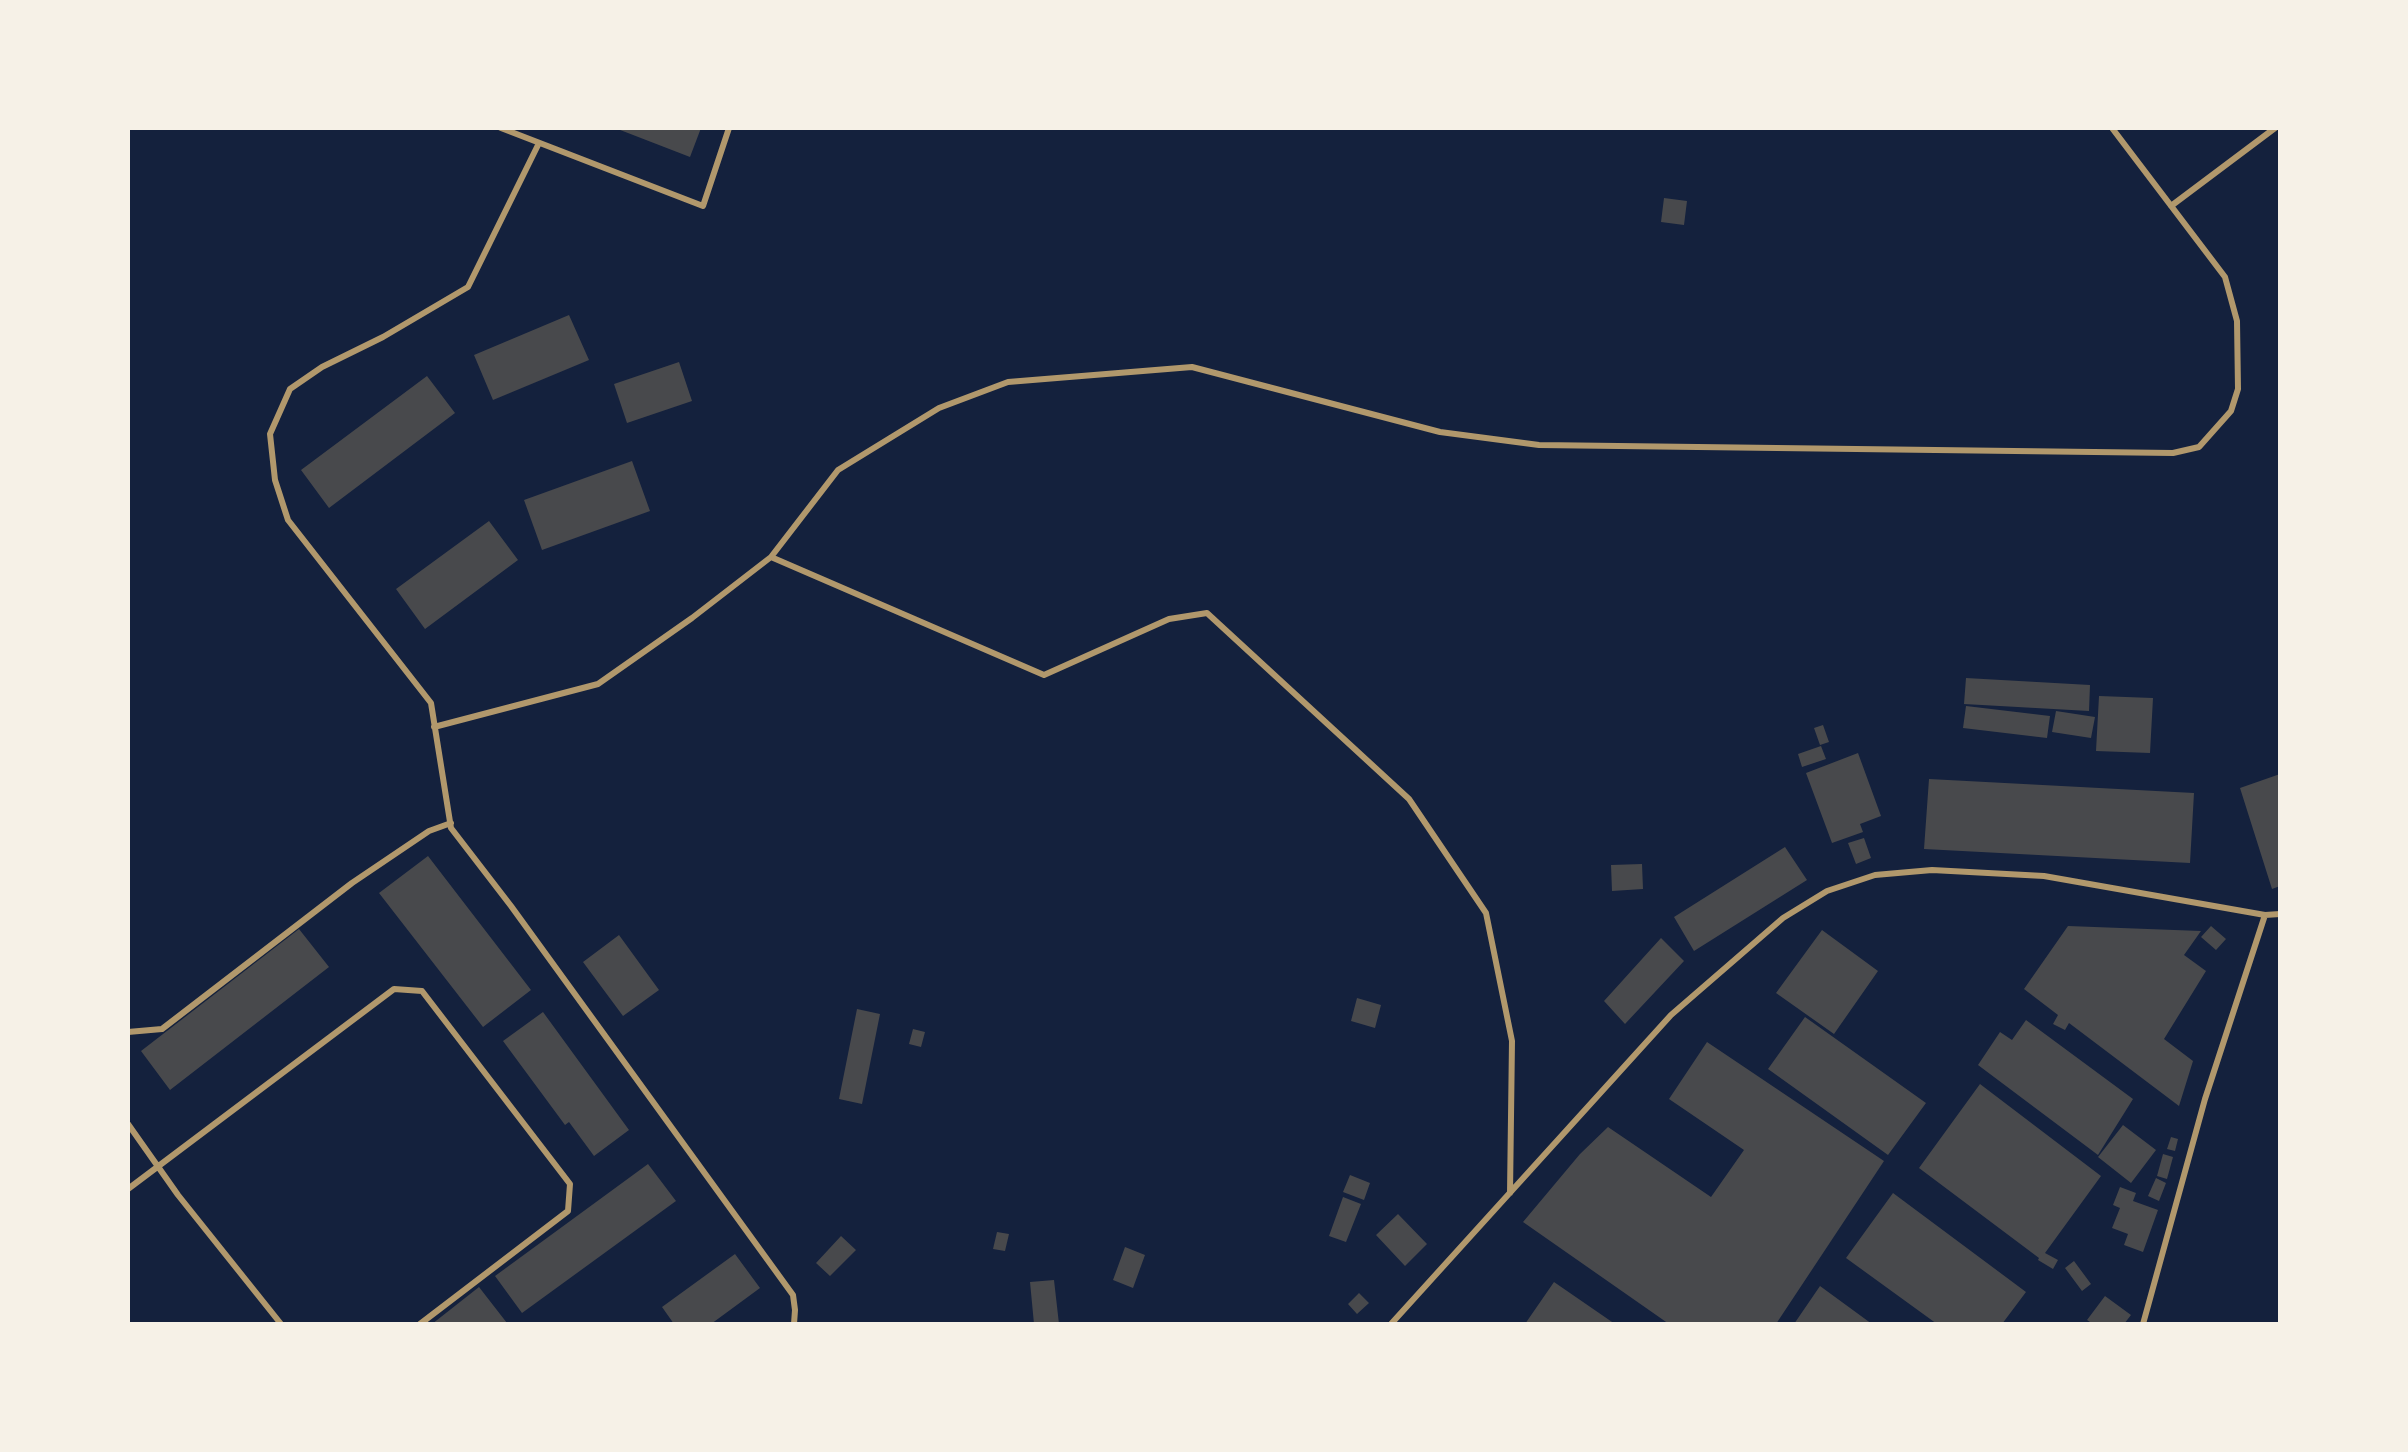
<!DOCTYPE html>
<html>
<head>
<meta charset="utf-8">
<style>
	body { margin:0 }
	#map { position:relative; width:2408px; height:1452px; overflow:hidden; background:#14213d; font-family:"Fira Sans",sans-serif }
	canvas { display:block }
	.frame { position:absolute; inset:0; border:130px solid #f6f1e7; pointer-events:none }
</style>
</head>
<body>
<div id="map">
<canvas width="2408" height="1452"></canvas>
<div class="frame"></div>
</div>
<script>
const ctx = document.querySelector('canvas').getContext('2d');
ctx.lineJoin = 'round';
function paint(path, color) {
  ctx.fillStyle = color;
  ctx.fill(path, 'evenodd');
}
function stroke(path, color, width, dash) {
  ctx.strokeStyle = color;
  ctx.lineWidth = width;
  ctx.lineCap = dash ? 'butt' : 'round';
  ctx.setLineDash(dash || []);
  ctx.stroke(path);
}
paint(new Path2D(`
	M615,128H701L690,157Z
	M1664,198L1687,201L1684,225L1661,222Z
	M569,315L589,360L493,400L474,355Z
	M679,362L692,401L627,423L614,384Z
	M427,376L455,413L329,508L301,470Z
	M632,461L650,511L542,550L524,500Z
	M489,521L518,560L425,629L396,589Z
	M1966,678L2090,685L2089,711L1964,704Z
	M2099,696L2153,698L2150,753L2096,751Z
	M1966,706L2050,716L2047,738L1963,728Z
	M2056,711L2095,717L2091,738L2052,732Z
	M1823,725L1829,742L1820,745L1814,728Z
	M1821,746L1826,759L1802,767L1798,754Z
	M1858,753L1881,816L1860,824L1863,832L1832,843L1806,773Z
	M2280,774V886L2272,889L2240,788Z
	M1929,779L2194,793L2190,863L1924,849Z
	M1864,838L1871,858L1856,864L1848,843Z
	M1785,847L1807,880L1694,951L1674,917Z
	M428,856L531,990L483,1027L379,893Z
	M1642,864L1643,889L1612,891L1611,865Z
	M2068,926L2201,931L2184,955L2206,971L2164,1039L2193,1061L2179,1106L2069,1023L2065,1030L2053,1024L2058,1015L2024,989Z
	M2211,926L2226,939L2216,950L2201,937Z
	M299,929L329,967L170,1090L141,1051Z
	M1822,930L1878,971L1834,1034L1776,993Z
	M619,935L659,990L623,1016L583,962Z
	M1661,938L1684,961L1625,1024L1604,1001Z
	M1357,998L1381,1005L1375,1028L1351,1021Z
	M857,1009L880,1014L862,1104L839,1099Z
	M543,1012L629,1130L594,1156L569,1122L565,1125L503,1041Z
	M1805,1017L1926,1103L1888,1155L1768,1069Z
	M2026,1020L2133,1099L2098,1155L1978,1065L2000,1032L2012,1040Z
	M913,1029L925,1032L921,1047L909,1044Z
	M1707,1042L1884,1161L1776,1324H1669L1523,1222L1580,1154L1608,1127L1711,1197L1744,1150L1669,1099Z
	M1980,1084L2101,1176L2045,1253L2058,1260L2053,1269L2038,1260L2039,1258L1919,1168Z
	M2123,1125L2156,1150L2131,1183L2098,1157Z
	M2171,1137L2178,1139L2175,1151L2167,1149Z
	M2163,1154L2173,1157L2167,1179L2157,1176Z
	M648,1164L676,1201L522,1313L495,1276Z
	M1350,1175L1370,1183L1364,1200L1343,1192Z
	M2156,1178L2166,1183L2159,1201L2148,1196Z
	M2120,1187L2136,1193L2133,1201L2158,1210L2143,1252L2124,1245L2128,1234L2112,1228L2120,1208L2113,1205Z
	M1893,1193L2026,1292L2002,1324H1937L1846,1258Z
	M1343,1197L1361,1204L1346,1242L1329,1236Z
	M1398,1214L1427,1244L1405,1266L1376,1235Z
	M997,1232L1009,1234L1005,1251L993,1249Z
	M841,1236L856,1250L830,1276L816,1263Z
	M1125,1247L1145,1255L1133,1288L1113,1280Z
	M735,1254L760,1288L711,1324H674L662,1307Z
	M2074,1261L2091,1284L2082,1291L2065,1268Z
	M1054,1280L1059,1324H1034L1030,1282Z
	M1554,1282L1615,1324H1525Z
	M1820,1286L1872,1324H1794Z
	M479,1287L507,1323L506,1324H432Z
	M1359,1293L1369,1303L1357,1314L1348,1304Z
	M2105,1296L2131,1315L2124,1324H2093L2087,1320Z`), '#48494c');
stroke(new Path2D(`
	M501,128L703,206L729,128
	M539,143L468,287L383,337L322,367L290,389L270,434L275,480L288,520L431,703L451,828L511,906L793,1295L795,1310L794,1324
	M2171,206L2275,128
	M771,557L1044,675L1169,619L1207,613L1409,799L1486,913L1512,1041L1510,1193
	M434,727L598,684L692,618L771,557L838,470L939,408L1008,382L1192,367L1440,432L1539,445L2173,453L2199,447L2231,411L2238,389L2237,321L2225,277L2112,128
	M128,1032L162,1029L352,883L429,831L451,823
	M128,1124L178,1195L281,1324
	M128,1189L394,989L422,991L570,1184L568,1211L420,1324
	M1391,1324L1671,1015L1783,918L1827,891L1875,875L1932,870L2044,876L2265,915L2280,914
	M2143,1324L2205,1099L2265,915`), '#b1986c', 6);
</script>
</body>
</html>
